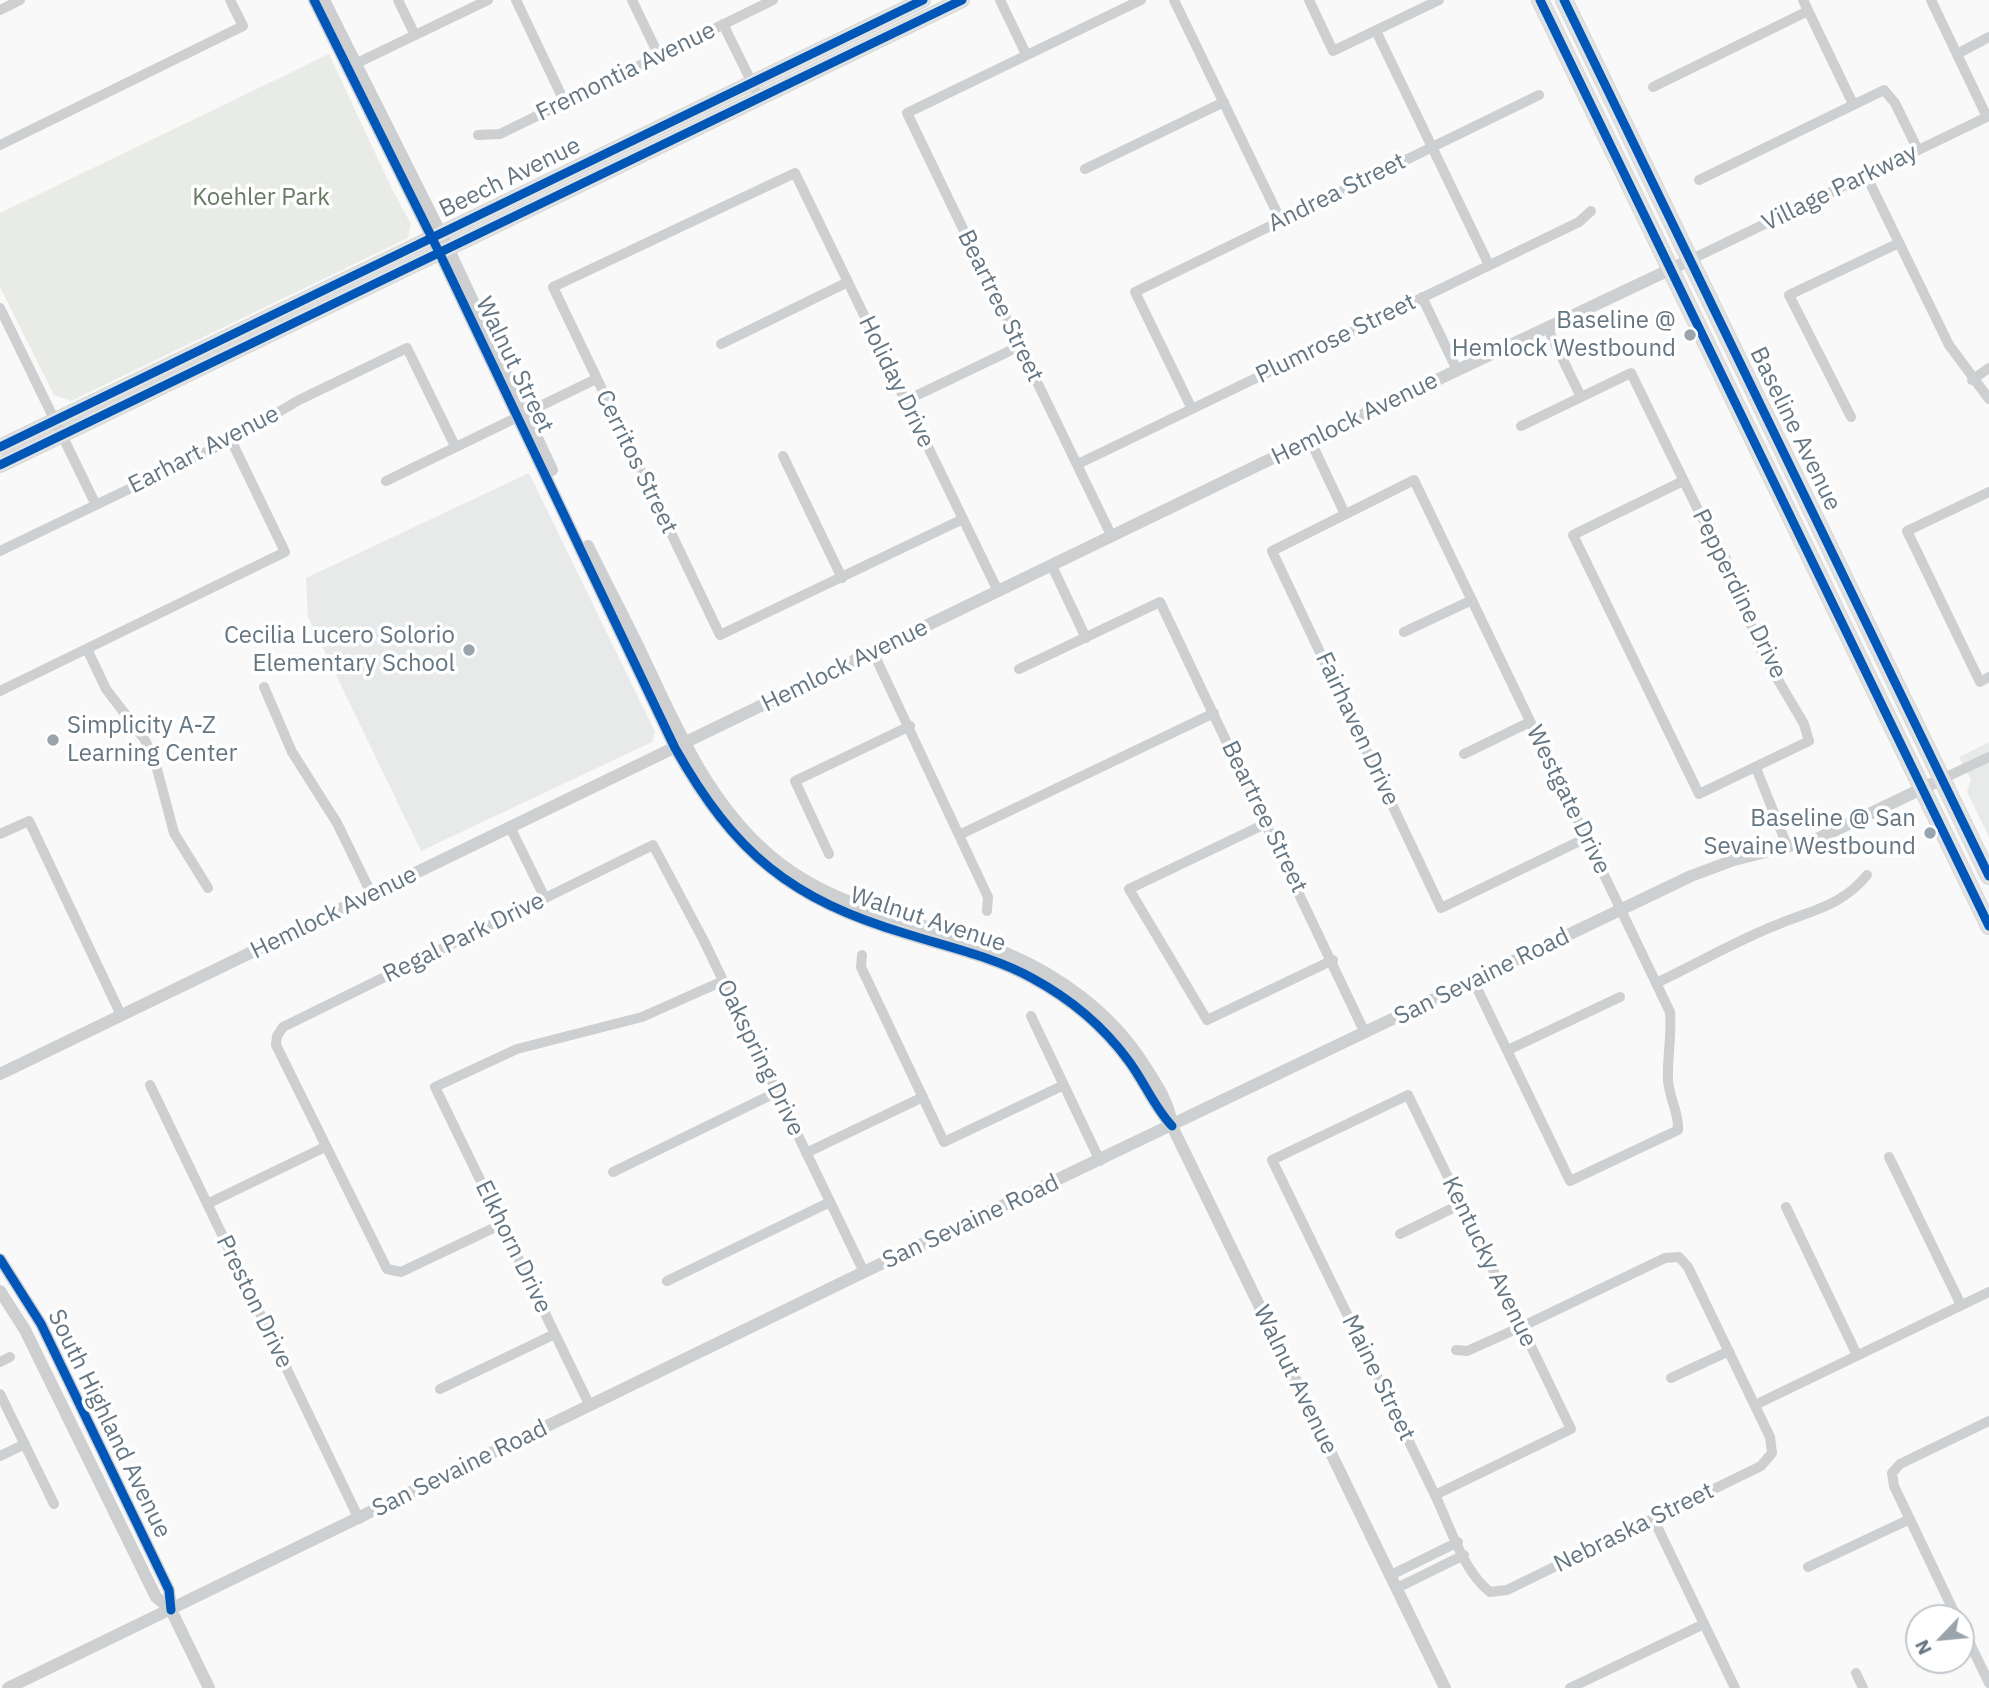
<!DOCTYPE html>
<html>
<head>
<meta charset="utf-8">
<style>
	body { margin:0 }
	#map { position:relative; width:1989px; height:1688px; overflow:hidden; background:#f9f9f9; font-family:"IBM Plex Sans",sans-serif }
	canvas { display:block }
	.north { position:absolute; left:1905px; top:1604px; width:70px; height:70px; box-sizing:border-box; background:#fff; border:2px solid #c1c8cd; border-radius:50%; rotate:244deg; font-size:19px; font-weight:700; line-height:28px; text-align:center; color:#657683 }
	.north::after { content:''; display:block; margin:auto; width:24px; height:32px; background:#99a4ac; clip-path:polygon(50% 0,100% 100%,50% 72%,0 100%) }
</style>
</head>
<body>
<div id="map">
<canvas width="1989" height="1688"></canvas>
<div class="north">N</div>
</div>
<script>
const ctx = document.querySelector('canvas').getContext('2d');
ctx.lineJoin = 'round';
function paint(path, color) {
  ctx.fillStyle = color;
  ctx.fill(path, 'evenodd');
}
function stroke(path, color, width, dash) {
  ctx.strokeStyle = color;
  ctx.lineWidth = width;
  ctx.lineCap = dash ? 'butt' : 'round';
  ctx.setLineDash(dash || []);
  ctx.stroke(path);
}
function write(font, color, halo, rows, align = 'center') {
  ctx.font = font + ' "IBM Plex Sans",sans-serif';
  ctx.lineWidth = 7;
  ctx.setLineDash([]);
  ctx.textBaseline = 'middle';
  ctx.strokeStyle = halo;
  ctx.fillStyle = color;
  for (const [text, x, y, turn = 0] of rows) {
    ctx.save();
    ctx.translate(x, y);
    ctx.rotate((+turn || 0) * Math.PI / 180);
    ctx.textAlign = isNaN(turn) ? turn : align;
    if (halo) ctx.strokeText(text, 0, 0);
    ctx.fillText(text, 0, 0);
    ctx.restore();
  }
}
paint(new Path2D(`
	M529,473L655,732L652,742L421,851L308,617L306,578Z
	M1989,742V837L1967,792L1971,779L1959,757Z`), '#e8e9e9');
paint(new Path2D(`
	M329,54L392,189L411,224L408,238L71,401L54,395L0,287V213Z`), '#e8ebe6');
const secondary = new Path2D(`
	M0,447L923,0
	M0,465L962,0`);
const primary = new Path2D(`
	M1540,0L1989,926
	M1564,0L1989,876`);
stroke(secondary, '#d5d6d7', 16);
stroke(primary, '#d5d6d7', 18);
stroke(new Path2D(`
	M398,0L415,35
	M516,0L565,103
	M632,0L659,56
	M1000,0L1026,54
	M1174,0L1281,221
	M1309,0L1333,51L1439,0
	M1803,0L1853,104
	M1931,0L1987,117
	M0,10L20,0
	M723,24L755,89
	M1376,31L1489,265
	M1957,54L1989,37
	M355,64L488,0
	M1653,87L1808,11
	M478,135L500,134L773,0
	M0,145L243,26L230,0
	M1085,169L1224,102
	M1866,175L1949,345L1989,399
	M1699,180L1884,90L1895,103L1918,150
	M1690,260L1989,116
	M1422,297L1457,370
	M0,308L96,505
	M1547,327L1581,397
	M721,344L848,282
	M1972,380L1989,368
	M905,401L1020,346
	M1192,409L1135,292L1539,95
	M1851,417L1789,295L1899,243
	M1521,426L1631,373L1702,518L1724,554L1761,651L1804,724L1809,741L1699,794L1573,535L1683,481
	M1310,440L1345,514
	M783,456L842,578
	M1078,464L1579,222L1591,211
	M386,481L596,379
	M1989,492L1907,531L1980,682L1989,677
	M963,519L720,635L553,287L795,173C863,312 930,452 998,591
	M1112,537L907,113L1141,0
	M0,551L231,440L299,400L407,348L455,446
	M1052,566L1086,638
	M1404,632L1472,600
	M87,649L106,689L145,740L156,765L174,833L208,888
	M873,652L988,897L987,911
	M1019,669L1160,602L1365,1033
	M264,687L292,752L337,823L372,895
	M0,691L285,552L231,440
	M1464,754L1530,722
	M1756,768L1788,848
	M1942,779L1989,757
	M1267,823L1129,889L1207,1020L1333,960
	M510,827L545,898
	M0,834L29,821L121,1015
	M959,835L1214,713
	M829,854L795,781L910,726
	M862,955L861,967L944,1142L1064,1085
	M1474,982L1570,1181L1678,1130C1679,1112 1669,1098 1668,1080C1667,1057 1672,1036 1670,1012L1414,480L1272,551L1441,908L1586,838
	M1656,983C1697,964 1737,940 1779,924C1813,910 1843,905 1867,875
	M1031,1016L1100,1161
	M1508,1050L1620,997
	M150,1085L359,1519
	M806,1153L923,1097
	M1889,1157L1961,1305
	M613,1172L777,1092
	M207,1204L325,1147
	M1786,1207L1857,1355
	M502,1224L401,1272L387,1269L276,1045L277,1036L283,1027L653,845L704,941L864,1272
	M1400,1234L1461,1204
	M667,1281L830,1202
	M0,1362L10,1357
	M1671,1378L1729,1351
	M440,1389L555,1334
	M0,1394L54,1504
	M1755,1405L1989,1292
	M590,1406L435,1087L517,1049L642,1017L723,981
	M0,1456L25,1444
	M1435,1495L1571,1429L1527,1338L1517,1319L1408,1095L1272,1160L1435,1495C1450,1526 1463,1571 1490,1592L1507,1590L1761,1466L1772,1453L1770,1437L1688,1267L1679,1257L1665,1258L1521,1327L1467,1351L1456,1350
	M1653,1518L1735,1688
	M1808,1567L1910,1519
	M1391,1575L1458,1542
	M1397,1588L1464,1555
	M1957,1618L1894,1486L1892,1473L1900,1464L1989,1421
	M1961,1625L1989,1683
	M1856,1673L1863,1688
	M1570,1688L1704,1624`), '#cecfd0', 10);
stroke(new Path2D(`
	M314,0L439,252L675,748C735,854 790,899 907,934C948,947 994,957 1032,978C1069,998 1103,1026 1128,1060C1144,1081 1154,1107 1172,1126L1445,1688
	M324,0L448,248L552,470
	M588,546C605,581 623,615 640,650C674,722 705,797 765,851C833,913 924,920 1006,953C1059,975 1109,1012 1141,1060C1154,1080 1170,1103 1172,1126
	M0,1074L1310,440L1690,260
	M0,1259L41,1324L169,1590L171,1610L209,1688
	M0,1291L25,1330L156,1597L171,1610
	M8,1688L864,1272L1691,876L1734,860L1817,839L1942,779`), '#cecfd0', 12);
stroke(secondary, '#e1e2e2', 14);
stroke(primary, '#e1e2e2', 16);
stroke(new Path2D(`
	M314,0L439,252L675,748C735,854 790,899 907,934C948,947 994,957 1032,978C1069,998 1103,1026 1128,1060C1144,1081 1154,1107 1172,1126
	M1540,0L1989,926
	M1564,0L1989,876
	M0,447L923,0
	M0,465L962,0
	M0,1259L41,1324L169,1590L171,1610`), '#0057b8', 9);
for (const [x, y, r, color] of [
	[1690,335,7,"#99a4ac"],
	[469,650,7,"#99a4ac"],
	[53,740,7,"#99a4ac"],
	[1930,833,7,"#99a4ac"]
]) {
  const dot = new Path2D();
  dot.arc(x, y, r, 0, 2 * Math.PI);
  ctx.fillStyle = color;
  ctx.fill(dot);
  stroke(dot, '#fff', 2.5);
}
write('24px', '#657683', '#fff', [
	["Fremontia Avenue",626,72,-26],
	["Beech Avenue",510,178,-26],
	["Village Parkway",1840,188,-26],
	["Andrea Street",1337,193,-26],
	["Beartree Street",1000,306,64],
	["Plumrose Street",1336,339,-26],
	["Walnut Street",514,365,64],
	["Holiday Drive",896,382,64],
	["Hemlock Avenue",1355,419,-26],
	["Baseline Avenue",1795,429,64],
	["Earhart Avenue",204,450,-27],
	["Cerritos Street",636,462,64],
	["Pepperdine Drive",1739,594,64],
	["Hemlock Avenue",845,666,-26],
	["Fairhaven Drive",1357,729,65],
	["Westgate Drive",1568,800,64],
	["Beartree Street",1264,817,64],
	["Hemlock Avenue",334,913,-26],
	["Walnut Avenue",928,920,18],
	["Regal Park Drive",464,938,-26],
	["San Sevaine Road",1482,977,-26],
	["Oakspring Drive",760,1058,64],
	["San Sevaine Road",971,1222,-25],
	["Elkhorn Drive",513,1247,64],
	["Kentucky Avenue",1489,1262,64],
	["Preston Drive",254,1302,64],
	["Maine Street",1378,1378,64],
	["Walnut Avenue",1295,1380,64],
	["South Highland Avenue",109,1424,64],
	["San Sevaine Road",460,1469,-26],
	["Nebraska Street",1634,1528,-26]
]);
write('24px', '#687a64', '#fff', [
	["Koehler Park",261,198]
]);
write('24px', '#657683', '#fff', [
	["Baseline @",1676,321],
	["Hemlock Westbound",1676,349],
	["Cecilia Lucero Solorio",455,636],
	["Elementary School",455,664],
	["Simplicity A-Z",67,726,"left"],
	["Learning Center",67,754,"left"],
	["Baseline @ San",1916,819],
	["Sevaine Westbound",1916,847]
], 'right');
</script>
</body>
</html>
